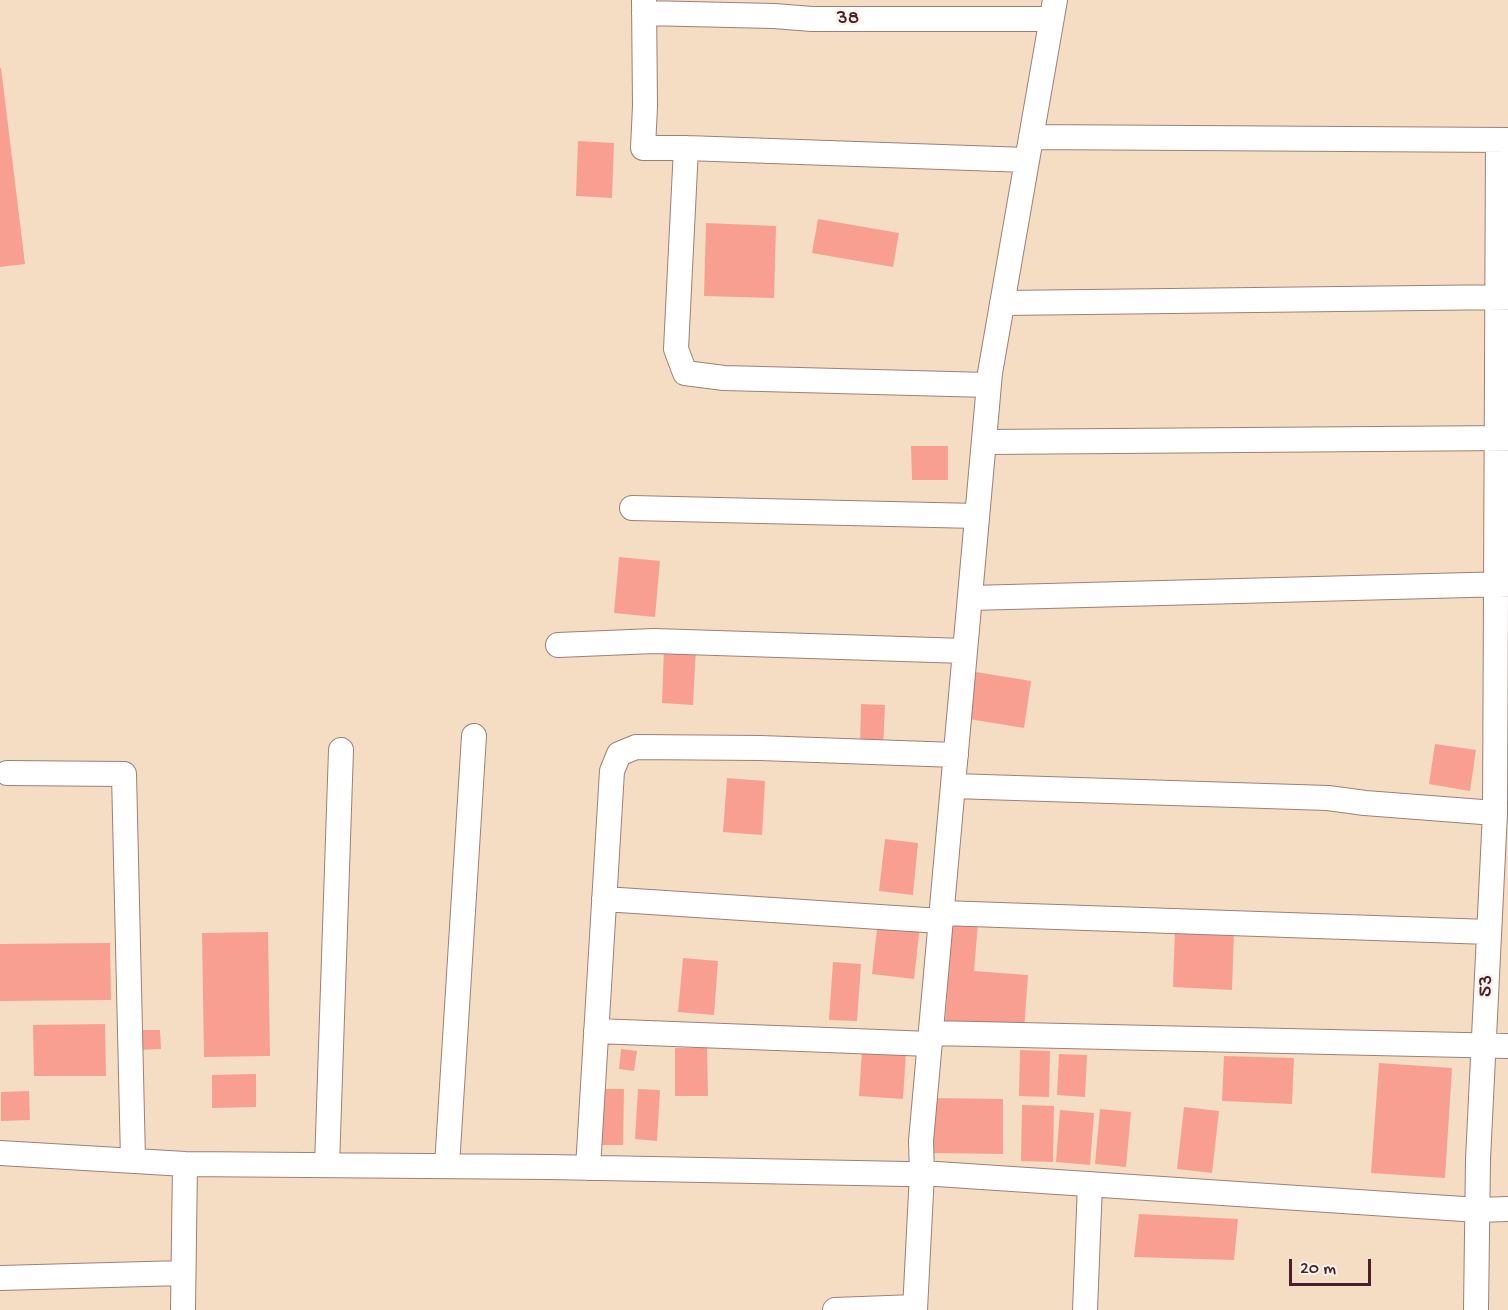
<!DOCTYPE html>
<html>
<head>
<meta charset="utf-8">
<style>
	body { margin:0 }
	#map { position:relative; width:1508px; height:1310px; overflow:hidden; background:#f5ddc3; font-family:"Gochi Hand",sans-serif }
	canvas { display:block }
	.scale { position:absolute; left:1289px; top:1259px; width:82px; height:27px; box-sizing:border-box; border:3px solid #4a1f2b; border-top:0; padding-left:8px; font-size:18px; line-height:21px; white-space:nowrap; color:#4a1f2b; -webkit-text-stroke:4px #f7f3e8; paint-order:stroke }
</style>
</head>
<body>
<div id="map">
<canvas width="1508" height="1310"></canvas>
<div class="scale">20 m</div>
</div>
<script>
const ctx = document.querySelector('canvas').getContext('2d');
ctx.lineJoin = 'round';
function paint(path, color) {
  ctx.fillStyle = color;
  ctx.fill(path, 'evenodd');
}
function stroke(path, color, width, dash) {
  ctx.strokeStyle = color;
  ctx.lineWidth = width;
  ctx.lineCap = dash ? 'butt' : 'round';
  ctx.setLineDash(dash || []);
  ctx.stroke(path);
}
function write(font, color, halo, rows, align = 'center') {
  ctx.font = font + ' "Gochi Hand",sans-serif';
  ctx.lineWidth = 5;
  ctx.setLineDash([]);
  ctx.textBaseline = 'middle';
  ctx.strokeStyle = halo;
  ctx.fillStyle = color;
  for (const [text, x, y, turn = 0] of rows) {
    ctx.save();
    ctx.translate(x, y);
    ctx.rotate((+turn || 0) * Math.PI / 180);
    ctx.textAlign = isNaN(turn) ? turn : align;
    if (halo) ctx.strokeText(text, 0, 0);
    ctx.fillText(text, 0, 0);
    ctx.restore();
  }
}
paint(new Path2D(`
	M0,68H1L25,264L0,267Z
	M578,141L614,143L612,198L576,196Z
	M818,219L899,233L893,267L812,253Z
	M706,223L776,226L774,298L704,296Z
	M911,446H948V480H912Z
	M619,557L660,561L655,617L614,613Z
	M664,647L696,648L693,705L662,703Z
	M976,672L1031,681L1024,728L969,719Z
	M861,704L885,705L883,749L860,748Z
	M1435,744L1476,750L1470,791L1429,784Z
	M727,778L765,781L762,835L723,832Z
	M885,839L918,843L913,895L879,891Z
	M878,920L920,925L914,979L872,974Z
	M952,921L978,923L974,971L1028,975L1024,1030L945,1024Z
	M1175,928L1234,931L1232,990L1173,987Z
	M268,932L270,1056L204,1057L202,933Z
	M110,943L111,1000L0,1001V944Z
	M683,958L718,961L714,1015L678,1012Z
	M833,962L861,964L857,1021L829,1020Z
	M105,1024L106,1076H34L33,1025Z
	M136,1030H160L161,1049L137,1050Z
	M675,1048H707L708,1096H675Z
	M621,1049L637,1051L634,1071L619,1069Z
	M862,1050L906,1053L903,1099L859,1096Z
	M1020,1050L1050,1051L1049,1097L1019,1096Z
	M1059,1054L1087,1055L1085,1097L1057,1095Z
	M1224,1056L1294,1058L1292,1104L1222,1101Z
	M1379,1063L1452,1068L1445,1178L1371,1173Z
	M256,1074V1107L212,1108V1075Z
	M596,1089H624L623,1145H597Z
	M638,1089L660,1090L657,1141L635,1139Z
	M29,1091L30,1120L1,1121V1092Z
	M930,1098L1003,1099V1154L929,1153Z
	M1022,1105L1054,1106L1053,1162L1021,1161Z
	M1184,1107L1219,1111L1212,1173L1177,1169Z
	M1100,1109L1131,1112L1126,1167L1095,1164Z
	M1060,1110L1094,1113L1090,1165L1056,1162Z
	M1139,1214L1238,1219L1234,1260L1134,1257Z`), '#f89f92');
const minor = new Path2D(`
	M644,0L645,106L643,148H686L1027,160
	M644,13L774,16L812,19H1051
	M1031,137L1508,140
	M686,148L676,349L685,373L724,378L988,385
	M1002,303L1508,297
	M984,442L1508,438
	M632,508L977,516
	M970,598L1508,584
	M558,645L654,641L965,651
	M7,773L124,774L133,1160
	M953,786L1328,798L1365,803L1495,813
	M604,899L941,921
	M942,913L1489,932
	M596,1031L930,1044
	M931,1033L1508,1046
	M0,1153L185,1164L549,1167L907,1174L922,1173L1478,1210L1508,1209
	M327,1165L341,750
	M447,1166L474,736
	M588,1168L612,771L619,754L636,747L760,748L956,755
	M0,1278L183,1273
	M183,1310L185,1164
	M835,1310L915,1307
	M915,1310L922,1173L921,1141L990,373L1055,0
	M1085,1310L1090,1184
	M1476,1310L1478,1159L1495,813L1498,141`);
stroke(minor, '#a07e77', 26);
stroke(minor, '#fff', 24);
write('21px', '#4a1f2b', '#f7f3e8', [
	["38",848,20],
	["53",1487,986,-87]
]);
</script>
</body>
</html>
